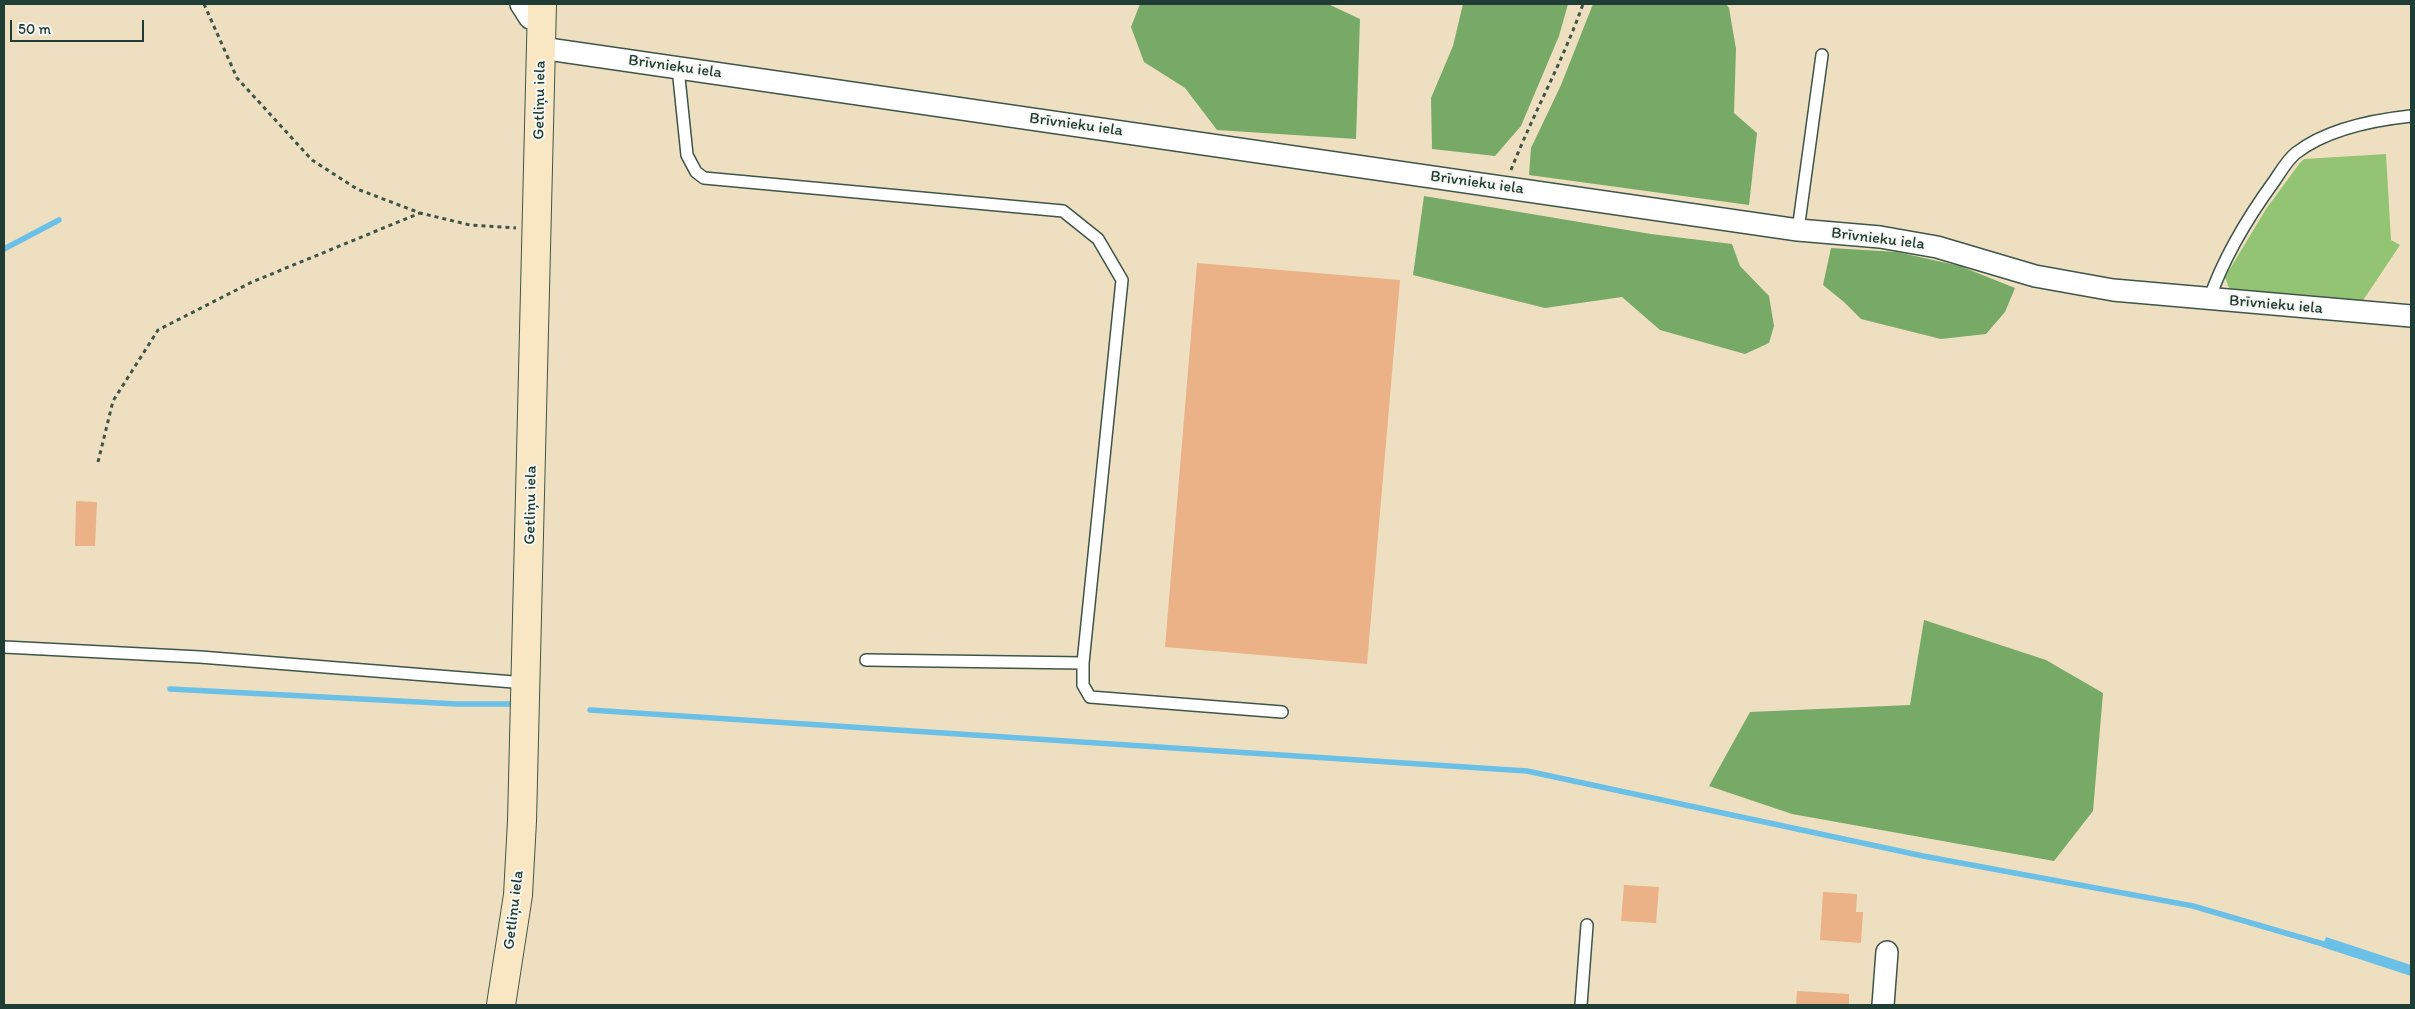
<!DOCTYPE html>
<html>
<head>
<meta charset="utf-8">
<style>
	body { margin:0 }
	#map { position:relative; width:2415px; height:1009px; overflow:hidden; background:#eedfc1; font-family:Itim,sans-serif }
	canvas { display:block }
	.frame { position:absolute; inset:0; border:5px solid #1f3d34; pointer-events:none }
	.scale { position:absolute; left:10px; top:20px; width:134px; height:22px; box-sizing:border-box; border:2px solid #1f3d34; border-top:0; padding-left:6px; font-size:15px; line-height:18px; white-space:nowrap; color:#1f3d34; -webkit-text-stroke:4px #f6f6f2; paint-order:stroke }
</style>
</head>
<body>
<div id="map">
<canvas width="2415" height="1009"></canvas>
<div class="frame"></div>
<div class="scale">50 m</div>
</div>
<script>
const ctx = document.querySelector('canvas').getContext('2d');
ctx.lineJoin = 'round';
function paint(path, color) {
  ctx.fillStyle = color;
  ctx.fill(path, 'evenodd');
}
function stroke(path, color, width, dash) {
  ctx.strokeStyle = color;
  ctx.lineWidth = width;
  ctx.lineCap = dash ? 'butt' : 'round';
  ctx.setLineDash(dash || []);
  ctx.stroke(path);
}
function write(font, color, halo, rows, align = 'center') {
  ctx.font = font + ' Itim,sans-serif';
  ctx.lineWidth = 4;
  ctx.setLineDash([]);
  ctx.textBaseline = 'middle';
  ctx.strokeStyle = halo;
  ctx.fillStyle = color;
  for (const [text, x, y, turn = 0] of rows) {
    ctx.save();
    ctx.translate(x, y);
    ctx.rotate((+turn || 0) * Math.PI / 180);
    ctx.textAlign = isNaN(turn) ? turn : align;
    if (halo) ctx.strokeText(text, 0, 0);
    ctx.fillText(text, 0, 0);
    ctx.restore();
  }
}
paint(new Path2D(`
	M2386,154L2391,240L2400,245L2360,305L2232,296L2225,277L2266,209L2299,164L2304,159Z`), '#93c474');
paint(new Path2D(`
	M1140,4H1328L1360,19L1356,139L1217,130L1185,88L1144,62L1131,27Z
	M1463,4H1568L1559,36L1521,126L1495,156L1432,149L1431,98L1453,46Z
	M1593,4H1726L1729,8L1736,49L1734,113L1757,133L1749,205L1529,175L1531,148L1561,85Z
	M1424,196L1651,234L1732,244L1740,266L1769,296L1774,326L1769,343L1745,354L1660,330L1622,297L1545,308L1413,275Z
	M1831,248L1897,252L1960,266L2015,288L2005,312L1986,334L1941,339L1861,319L1844,302L1823,285Z
	M1924,620L2046,660L2103,693L2093,811L2054,861L1792,814L1709,786L1750,712L1910,705Z`), '#76aa66');
paint(new Path2D(`
	M2326,937L2411,965V976L2322,947Z`), '#6bc0e8');
stroke(new Path2D(`
	M4,249L59,220
	M170,689L457,704H510
	M590,710L1527,771L1923,856L2193,906L2330,946`), '#6bc0e8', 5.5);
paint(new Path2D(`
	M1197,263L1400,280L1367,664L1165,647Z
	M76,501L97,502L95,546H75Z
	M1624,885L1659,887L1656,923L1621,921Z
	M1823,892L1857,894L1856,912H1863L1861,943L1820,940Z
	M1797,991L1849,994V1005H1796Z`), '#eab286');
const lane = new Path2D(`
	M678,68L687,155L696,172L704,178L1063,211L1098,239L1122,280L1083,663L866,660
	M1798,230L1822,55
	M2209,300C2224,256 2248,217 2275,180C2281,171 2288,159 2296,153C2327,129 2373,120 2411,116
	M4,647L200,657L526,683
	M1083,663V685L1090,697L1282,712
	M1581,1005L1587,925`);
const street = new Path2D(`
	M521,4L530,18L542,22
	M541,48L1798,230L1880,237L1937,247L2035,276L2113,290L2411,316
	M1883,1005L1887,952`);
const secondary = new Path2D(`
	M501,1005L518,895L522,821L542,4`);
stroke(lane, '#3e5549', 14);
stroke(street, '#3e5549', 24);
stroke(secondary, '#3e5549', 30);
stroke(new Path2D(`
	M204,4L237,78L312,160L357,189L420,213L470,225L516,228
	M1511,170C1533,114 1563,61 1583,4
	M98,462L113,401L158,330L252,282L420,213`), '#3e5549', 3, [4, 4]);
stroke(lane, '#fff', 11);
stroke(street, '#fff', 21);
stroke(secondary, '#f9e7c3', 28);
write('16px', '#1f3d34', '#f6f6f2', [
	["Brīvnieku iela",675,67,8],
	["Getliņu iela",540,100,-89],
	["Brīvnieku iela",1076,125,8],
	["Brīvnieku iela",1477,183,8],
	["Brīvnieku iela",1878,239,7],
	["Brīvnieku iela",2276,305,5],
	["Getliņu iela",531,505,-89],
	["Getliņu iela",514,910,-83]
]);
</script>
</body>
</html>
